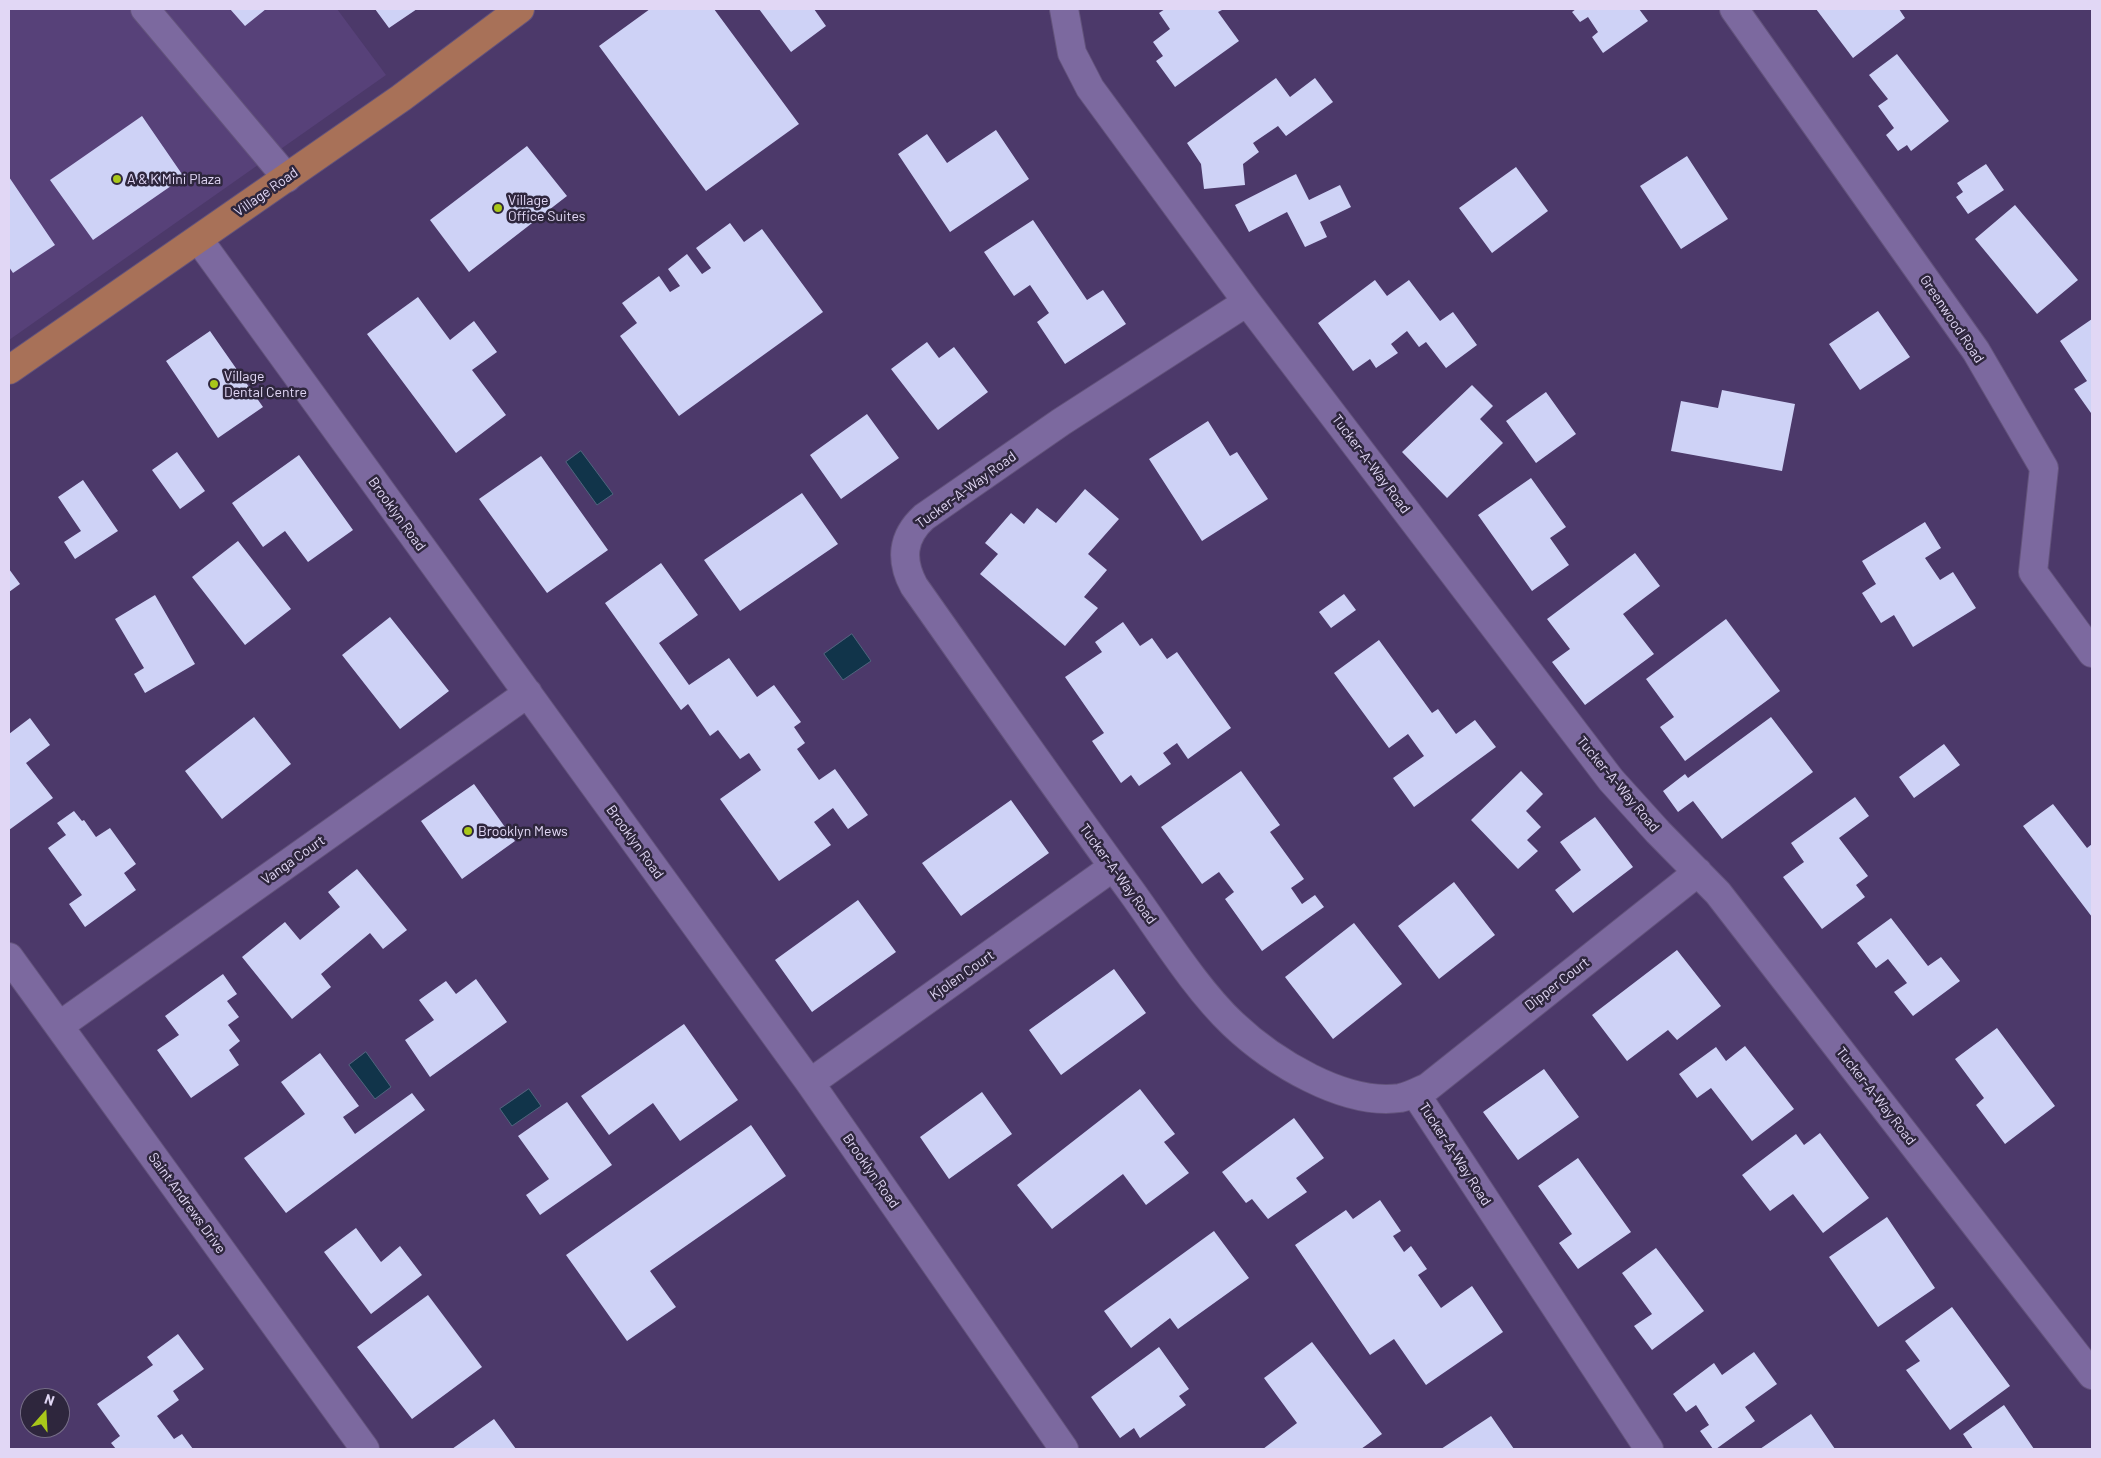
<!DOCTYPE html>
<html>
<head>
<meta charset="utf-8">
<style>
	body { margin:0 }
	#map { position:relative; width:2101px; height:1458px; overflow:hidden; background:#4c396a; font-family:Barlow,sans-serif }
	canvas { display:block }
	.frame { position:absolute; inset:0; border:10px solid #e1d7f5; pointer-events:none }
	.north { position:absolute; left:20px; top:1388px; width:50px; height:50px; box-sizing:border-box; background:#2e263d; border:1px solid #766d87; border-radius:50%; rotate:19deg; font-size:14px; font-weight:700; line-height:20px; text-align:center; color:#e1d7f5 }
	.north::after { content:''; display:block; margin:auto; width:18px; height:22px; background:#a9c71a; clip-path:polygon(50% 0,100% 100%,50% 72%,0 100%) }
</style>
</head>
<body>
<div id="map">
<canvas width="2101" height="1458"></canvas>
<div class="frame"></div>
<div class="north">N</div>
</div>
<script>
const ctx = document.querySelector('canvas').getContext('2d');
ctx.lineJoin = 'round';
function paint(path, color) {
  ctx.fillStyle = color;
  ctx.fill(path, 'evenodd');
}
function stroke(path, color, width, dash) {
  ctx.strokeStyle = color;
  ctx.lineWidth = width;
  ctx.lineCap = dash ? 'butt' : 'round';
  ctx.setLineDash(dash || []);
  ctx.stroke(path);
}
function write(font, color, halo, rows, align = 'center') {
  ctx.font = font + ' Barlow,sans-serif';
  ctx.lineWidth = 5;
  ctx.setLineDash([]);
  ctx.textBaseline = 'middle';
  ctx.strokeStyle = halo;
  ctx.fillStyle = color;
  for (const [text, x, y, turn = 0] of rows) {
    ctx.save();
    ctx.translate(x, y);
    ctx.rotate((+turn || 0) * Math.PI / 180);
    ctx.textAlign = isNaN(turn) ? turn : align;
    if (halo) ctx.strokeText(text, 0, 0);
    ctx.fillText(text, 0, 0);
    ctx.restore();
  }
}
paint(new Path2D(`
	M9,9H337L386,75L9,340Z`), '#574179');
const water = new Path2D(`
	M581,451L613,494L597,505L566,462Z
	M852,634L871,661L843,680L824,654Z
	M366,1052L391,1087L375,1099L349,1065Z
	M529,1089L541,1106L512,1126L500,1109Z`);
paint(water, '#11344a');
stroke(water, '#4f657d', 1);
paint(new Path2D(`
	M230,9H266L245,26Z
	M375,9H417L389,28Z
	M650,9H714L799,124L706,191L599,46Z
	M759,9H814L826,26L791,52Z
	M1165,9H1224L1218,12L1239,41L1175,87L1156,61L1163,56L1153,42L1170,29L1159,13Z
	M1576,9H1639L1648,21L1603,53L1592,37L1598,32L1588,17L1580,22L1572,12Z
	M1816,9H1899L1905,18L1853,58Z
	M1897,54L1949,121L1911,151L1907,145L1898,151L1886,135L1894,128L1878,106L1888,99L1869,75Z
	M1276,78L1290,97L1315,78L1333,102L1286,136L1278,126L1253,143L1259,152L1243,164L1245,185L1204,189L1201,164L1187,143Z
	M142,116L184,177L93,240L50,180Z
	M996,130L1029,179L950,232L898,154L927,134L947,163Z
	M527,146L567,196L469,272L430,220Z
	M1687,156L1728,219L1681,249L1640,186Z
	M1986,164L2004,190L1968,214L1956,197L1963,192L1957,183Z
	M1516,167L1548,211L1492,253L1459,208Z
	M1296,174L1309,200L1340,185L1351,207L1320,222L1327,237L1305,247L1287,212L1249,232L1235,205Z
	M9,177L55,245L13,273L9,267Z
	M2015,205L2078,280L2037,314L1975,239Z
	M1033,220L1087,300L1103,290L1126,324L1065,364L1037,322L1049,313L1030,285L1014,296L984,252Z
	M730,223L744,242L762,229L823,312L679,416L620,336L637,323L622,303L659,276L670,292L680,286L668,269L687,254L702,274L711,268L696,248Z
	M1375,280L1387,296L1409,280L1440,321L1453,312L1477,345L1446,368L1426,342L1419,347L1407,331L1391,344L1398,353L1376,368L1370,359L1353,371L1318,323Z
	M418,297L450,340L474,321L497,352L472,370L506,415L456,453L367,334Z
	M1878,311L1910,357L1860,390L1829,344Z
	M2092,319V412L2091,413L2074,389L2087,381L2060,341Z
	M210,331L263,407L218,438L166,361Z
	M927,342L939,358L954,347L988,392L938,430L891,369Z
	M1472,385L1493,406L1480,419L1503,443L1447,498L1402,452Z
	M1722,390L1795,404L1782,471L1671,451L1681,401L1718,408Z
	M1546,392L1576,434L1536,463L1506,421Z
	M867,414L899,458L841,499L810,455Z
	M1208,421L1230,456L1237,452L1268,499L1202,541L1149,459Z
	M177,452L205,491L180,509L152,470Z
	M299,455L353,530L308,562L285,531L263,547L232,503Z
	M541,456L608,550L547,593L479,499Z
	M1531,478L1566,527L1550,538L1569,565L1532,591L1478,515Z
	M83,480L118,531L75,559L64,542L81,531L58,497Z
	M1085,489L1119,519L1088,554L1107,570L1084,597L1098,608L1065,646L980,574L998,554L985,543L1011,513L1024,524L1037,508L1056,523Z
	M802,493L838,544L740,611L704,560Z
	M1925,522L1941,548L1925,558L1940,580L1953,572L1976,608L1913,647L1894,615L1881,623L1862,593L1876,584L1862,561Z
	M238,541L291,609L245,645L192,577Z
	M1635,553L1660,586L1623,614L1654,654L1585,705L1552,662L1570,649L1547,619Z
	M661,563L698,615L659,643L689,685L729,658L757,697L774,685L801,722L794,727L805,743L797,749L819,780L835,769L868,815L848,829L833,808L814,822L831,845L779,881L720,799L761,770L749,753L740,759L718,730L710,736L688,704L681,710L605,603Z
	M9,569L20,584L9,592Z
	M1344,594L1356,610L1331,628L1319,612Z
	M155,595L195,664L145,693L134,674L144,668L115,619Z
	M390,617L449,691L400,729L342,655Z
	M1726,619L1780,691L1685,761L1660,727L1674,717L1646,679Z
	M1123,622L1140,646L1152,638L1167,659L1177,652L1231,728L1188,759L1177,743L1163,753L1171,764L1139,786L1131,775L1121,783L1092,741L1104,733L1065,677L1102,652L1095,642Z
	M1379,640L1432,713L1438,709L1456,734L1475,720L1496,747L1414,807L1393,778L1424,756L1408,734L1389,748L1334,673Z
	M254,717L291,764L222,819L185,771Z
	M1771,717L1813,772L1722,839L1693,801L1678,812L1663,791L1685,774L1688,778Z
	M30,718L50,745L26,763L53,798L9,830V734Z
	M1944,744L1960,765L1914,798L1899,777Z
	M1241,771L1280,825L1270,832L1304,879L1291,888L1302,904L1315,895L1324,907L1262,951L1225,899L1234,892L1219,872L1202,884L1161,827Z
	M1521,771L1543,794L1526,811L1541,827L1527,840L1538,851L1518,869L1471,820Z
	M474,784L515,841L462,879L421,821Z
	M1855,797L1869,816L1839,838L1868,876L1856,885L1865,897L1822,929L1783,877L1804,862L1791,843Z
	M1011,800L1049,853L961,916L922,863Z
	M2053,804L2087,848L2092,844V917L2023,826Z
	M74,811L82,821L84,820L96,837L110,828L136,864L124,873L136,890L85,927L69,904L82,895L48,848L66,835L57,823Z
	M1595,817L1633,867L1573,913L1555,890L1581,870L1560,842Z
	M357,869L407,930L383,949L370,933L321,974L331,987L292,1019L242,957L285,922L300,940L340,907L328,892Z
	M1454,882L1495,935L1439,979L1398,926Z
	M858,900L896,952L812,1012L775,960Z
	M1891,918L1928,966L1941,957L1960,981L1913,1016L1894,992L1907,983L1888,959L1876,968L1857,943Z
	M1354,923L1402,984L1333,1039L1285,977Z
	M1677,950L1721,1006L1677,1040L1668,1030L1627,1061L1592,1015Z
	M1114,969L1146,1013L1061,1075L1029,1030Z
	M223,974L237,994L227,1001L239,1017L228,1025L240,1041L229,1050L239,1065L191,1098L157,1050L179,1035L165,1016Z
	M476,979L507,1022L430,1077L405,1040L434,1020L419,1000L446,981L456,994Z
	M684,1024L738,1100L680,1141L653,1103L609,1135L581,1096Z
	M1997,1028L2055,1106L2005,1144L1976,1105L1984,1098L1955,1059Z
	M1745,1046L1794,1109L1752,1141L1711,1088L1697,1098L1679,1074L1716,1047L1726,1061Z
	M320,1053L359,1106L343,1117L355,1134L412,1093L425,1110L286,1213L244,1158L305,1114L281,1082Z
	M1544,1069L1579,1117L1518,1160L1483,1112Z
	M1140,1089L1175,1134L1164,1142L1189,1173L1146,1205L1123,1174L1052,1229L1017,1185Z
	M982,1092L1012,1134L949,1179L920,1137Z
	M567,1102L612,1165L540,1215L526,1195L549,1179L518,1136Z
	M1294,1118L1324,1158L1296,1178L1307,1192L1268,1219L1252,1199L1246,1203L1222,1172Z
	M751,1125L786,1176L650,1271L676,1307L627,1341L566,1255Z
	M1820,1133L1869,1198L1823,1233L1793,1194L1770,1211L1742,1175L1796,1134L1804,1145Z
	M1578,1158L1631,1232L1578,1269L1559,1243L1572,1234L1538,1186Z
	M1380,1200L1401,1231L1393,1236L1404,1252L1411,1246L1427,1269L1418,1275L1441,1308L1472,1286L1503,1332L1426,1385L1394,1339L1370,1355L1295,1245L1346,1210L1353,1219Z
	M1887,1217L1935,1288L1878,1327L1829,1257Z
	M356,1228L381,1262L400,1246L422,1275L371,1314L324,1252Z
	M1214,1231L1249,1278L1178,1329L1170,1318L1131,1348L1104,1311Z
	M1656,1248L1704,1311L1652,1350L1634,1326L1652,1314L1622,1273Z
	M428,1295L482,1367L412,1419L357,1347Z
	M1952,1307L2010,1386L1950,1430L1906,1370L1920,1361L1905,1341Z
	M178,1334L204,1369L173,1391L179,1400L157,1416L174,1439L182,1434L193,1449H116L111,1443L120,1436L97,1404L153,1365L147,1357Z
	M1312,1342L1382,1434L1361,1449H1263L1297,1423L1264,1378Z
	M1159,1347L1189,1389L1179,1396L1186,1405L1140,1438L1134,1428L1120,1438L1091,1397Z
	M1754,1352L1777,1384L1745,1407L1755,1421L1716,1449H1713L1700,1431L1709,1425L1696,1405L1686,1412L1673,1394L1714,1363L1722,1375Z
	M2004,1405L2034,1449H1973L1963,1434Z
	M1811,1414L1835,1449H1760Z
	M1491,1416L1514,1449H1441Z
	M494,1419L516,1449H452Z`), '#ced2f6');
const minor = new Path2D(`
	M145,9L287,178
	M1064,9L1072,53L1090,88L1247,302L1611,780L1658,832L1718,893L2092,1375
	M1734,9L1976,351L2044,468L2033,572L2092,653
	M199,240L810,1083L1064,1449
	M1247,302L1061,422L924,517C902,537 900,560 914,586C986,688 1057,790 1131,891C1162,934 1196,989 1233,1024C1272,1061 1344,1106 1400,1098C1410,1096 1419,1091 1428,1087L1698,872
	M9,957L365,1449
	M59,1026L528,693
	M810,1083L1113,867
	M1415,1093L1649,1449`);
const major = new Path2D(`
	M9,370L401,98L520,9`);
stroke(minor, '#63537c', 30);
stroke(major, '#63537c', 30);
stroke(minor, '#7c699f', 28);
stroke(major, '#a87158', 28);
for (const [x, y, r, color] of [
	[117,179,5,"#a9c71a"],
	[498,208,5,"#a9c71a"],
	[214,384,5,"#a9c71a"],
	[468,831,5,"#a9c71a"]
]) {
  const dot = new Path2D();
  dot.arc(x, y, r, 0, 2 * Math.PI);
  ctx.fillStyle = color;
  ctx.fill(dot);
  stroke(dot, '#2e263d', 2);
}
write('14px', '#e1d7f5', '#2e263d', [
	["A & K Mini Plaza",127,179],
	["Village",508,200],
	["Office Suites",508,216],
	["Village",224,376],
	["Dental Centre",224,392],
	["Brooklyn Mews",478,831]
], 'left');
write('14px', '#e1d7f5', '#2e263d', [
	["Village Road",266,192,-35],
	["Greenwood Road",1952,319,56],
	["Tucker-A-Way Road",1371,464,53],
	["Tucker-A-Way Road",966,490,-36],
	["Brooklyn Road",397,514,54],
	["Tucker-A-Way Road",1618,784,50],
	["Brooklyn Road",635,842,54],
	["Vanga Court",293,860,-35],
	["Tucker-A-Way Road",1118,874,54],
	["Kjolen Court",962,975,-35],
	["Dipper Court",1557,984,-38],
	["Tucker-A-Way Road",1876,1096,52],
	["Tucker-A-Way Road",1455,1154,57],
	["Brooklyn Road",871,1171,55],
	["Saint Andrews Drive",187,1203,54]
]);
</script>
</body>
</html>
